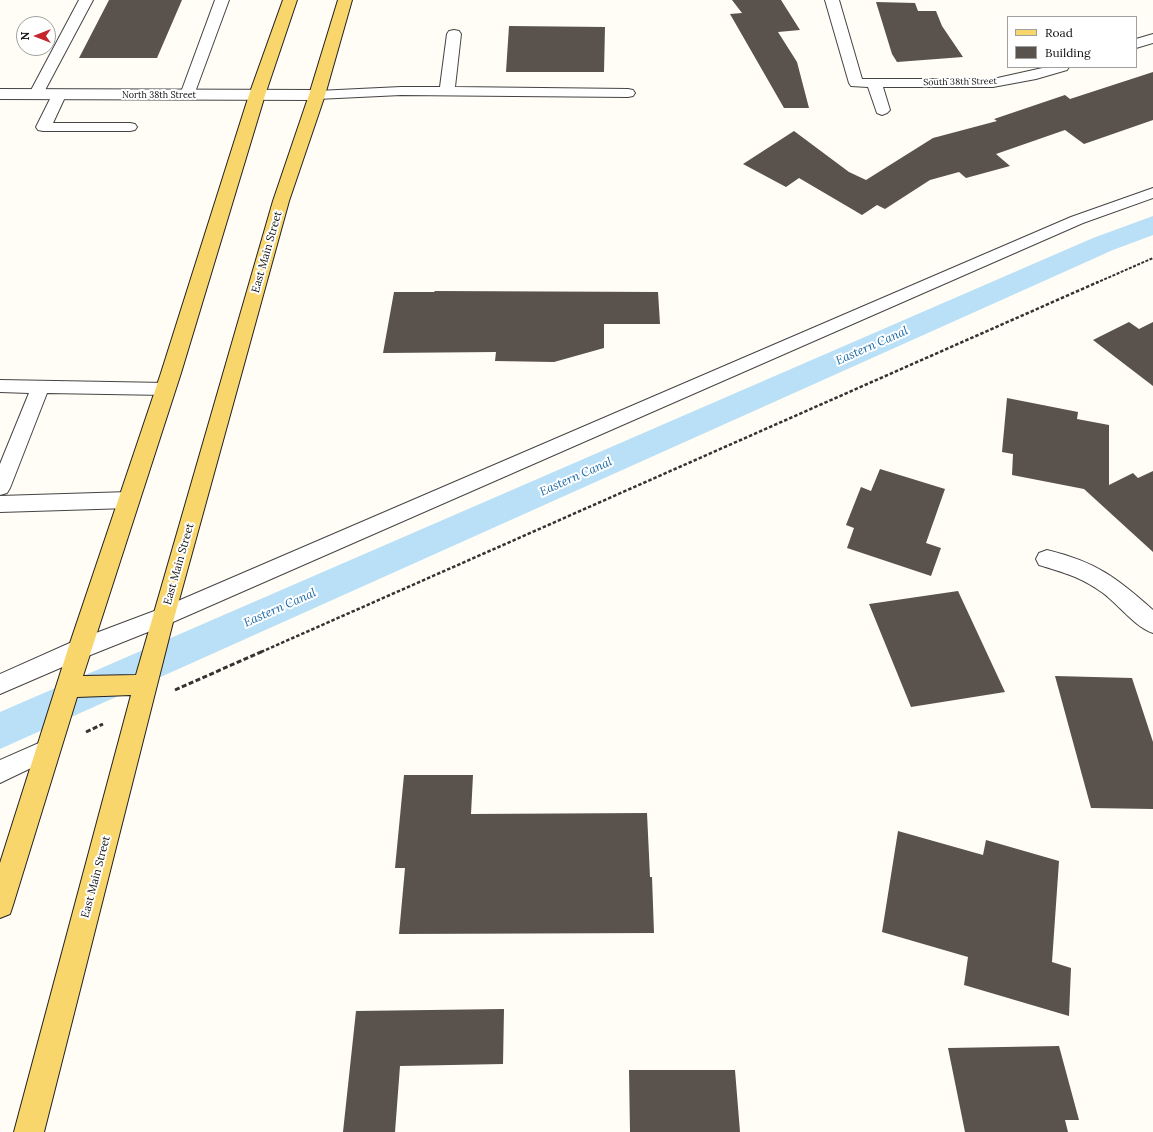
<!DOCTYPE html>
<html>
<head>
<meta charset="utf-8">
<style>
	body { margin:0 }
	#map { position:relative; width:1153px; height:1132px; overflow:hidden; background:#fffdf5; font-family:Lora,serif }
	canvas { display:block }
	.legend { position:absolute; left:1007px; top:16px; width:130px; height:52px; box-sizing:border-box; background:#fff; border:1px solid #a0a0a0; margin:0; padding:5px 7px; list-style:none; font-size:12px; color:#111 }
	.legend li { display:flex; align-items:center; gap:8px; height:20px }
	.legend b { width:20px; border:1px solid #a0a0a0 }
	.north { position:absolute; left:16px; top:16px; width:40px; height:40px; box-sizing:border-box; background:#fff; border:1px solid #a0a0a0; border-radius:50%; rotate:270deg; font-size:11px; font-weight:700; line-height:16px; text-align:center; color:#111 }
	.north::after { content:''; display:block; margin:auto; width:14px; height:18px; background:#c4262e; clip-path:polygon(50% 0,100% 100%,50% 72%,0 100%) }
</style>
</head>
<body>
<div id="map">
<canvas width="1153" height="1132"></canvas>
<ul class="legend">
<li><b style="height:5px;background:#f9d66b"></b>Road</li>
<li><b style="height:11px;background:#5a524d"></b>Building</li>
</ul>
<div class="north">N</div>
</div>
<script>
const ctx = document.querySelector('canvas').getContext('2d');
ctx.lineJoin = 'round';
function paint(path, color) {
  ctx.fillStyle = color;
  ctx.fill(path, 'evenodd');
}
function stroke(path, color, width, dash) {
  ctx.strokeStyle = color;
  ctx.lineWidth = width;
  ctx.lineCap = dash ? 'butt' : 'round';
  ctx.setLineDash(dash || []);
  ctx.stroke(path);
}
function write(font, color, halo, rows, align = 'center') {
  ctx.font = font + ' Lora,serif';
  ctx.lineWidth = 4;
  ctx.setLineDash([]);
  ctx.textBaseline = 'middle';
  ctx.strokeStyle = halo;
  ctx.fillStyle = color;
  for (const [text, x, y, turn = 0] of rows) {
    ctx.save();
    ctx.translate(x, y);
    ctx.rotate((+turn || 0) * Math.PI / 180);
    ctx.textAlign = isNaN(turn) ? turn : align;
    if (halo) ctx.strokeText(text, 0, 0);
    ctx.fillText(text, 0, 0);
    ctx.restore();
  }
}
paint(new Path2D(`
	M1153,216V235L1113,250L0,749V712L1093,238Z`), '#b9e0f7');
paint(new Path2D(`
	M109,0H182L157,58H79Z
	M732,0H781L800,30L778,32L797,62L809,108H784L730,14L742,13Z
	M876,2L915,3L918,11H936L942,26L963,57L897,62L892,54Z
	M509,26L605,27L604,72H506Z
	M1153,72V120L1084,144L1065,130L996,154L1010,166L966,178L959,172L930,180L885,209L877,205L862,215L799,178L786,187L743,164L794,131L849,172L866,180L933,138L997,121L994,119L1065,95L1070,99Z
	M435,291L658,292L660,324H604V348L554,362L495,361L496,352L383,353L394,292H434Z
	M1129,322L1139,329L1153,322V386L1093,340Z
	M1007,398L1078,412L1077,419L1109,425V485L1133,473L1138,478L1153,471V552L1084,489L1012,475L1013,454L1002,452Z
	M880,469L945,489L926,543L941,548L931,576L847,548L854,528L846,525L861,487L871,491Z
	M958,591L1005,692L911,707L869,604Z
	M1055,676L1132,678L1153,742V809L1091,808Z
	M404,775H473L471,814L647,813L650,877H652L654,933L399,934L405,868H395Z
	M898,831L983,855L986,840L1059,861L1052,962L1071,968L1069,1016L964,985L968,957L882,932Z
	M504,1009L503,1064L400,1066L395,1132H343L356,1011Z
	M1059,1046L1079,1120H1065L1068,1132H965L948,1048Z
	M629,1070H735L740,1132H630Z`), '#5a524d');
const lane = new Path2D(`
	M79,0H93L43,94L41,97L36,98L31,97L29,94Z
	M215,0H229L194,95L192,98L187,99L182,98L180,95Z
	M454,30L459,31L461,34L455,87L628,89L633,90L635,93L633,96L628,97L401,95L317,99L312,98L310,95L312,92L317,91L401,87H440L447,34L449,31Z
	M59,91L64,92L66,95L53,123H130L135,124L137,127L135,130L130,131H43L38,130L36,127L52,95L54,92Z
	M1153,188V198L1083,223L173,622L88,656L0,694V674L72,642L157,610L1071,217Z
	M0,380L166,383L173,384L175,389L173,394L166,395L47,393L10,488L7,493L0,495V464L29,393L0,392Z
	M129,492L136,495L139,500L136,505L129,508L0,512V496Z
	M48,739L56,742L60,749L56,756L0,783V760Z`);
const street = new Path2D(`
	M825,0H839L862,79H993L1047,67H1069L1067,70L1036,79L993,87H883L890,110L887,113L882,115L877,113L868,87L851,86L849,83Z
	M1153,34V43L1136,48V39Z
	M0,89L317,90L322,92L325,95L322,98L317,100L0,99Z
	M1047,550C1096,562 1116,577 1153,610V633C1135,627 1119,605 1103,593C1081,577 1065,573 1039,565L1036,559L1039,553Z`);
const primary = new Path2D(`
	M283,0H297L265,95L181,373L83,676L136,675L273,201L309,95L338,0H352L325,95L289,201L173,622L44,1132H14L131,695L77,697L13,905L10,914L0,918V863L68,649L161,373L249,95Z`);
stroke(lane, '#444', 2);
stroke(street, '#444', 2);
stroke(primary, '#222', 2);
stroke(new Path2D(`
	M1096,283L1153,258`), '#333', 2, [3, 1.5]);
stroke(new Path2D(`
	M261,652L1098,282`), '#333', 2.5, [3.5, 2]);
stroke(new Path2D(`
	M175,690L263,651
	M86,732L103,724`), '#333', 3, [5, 2.5]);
paint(lane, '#fff');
paint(street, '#fff');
paint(primary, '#f9d66b');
write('9px', '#111', '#fff', [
	["South 38th Street",960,82,-1],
	["North 38th Street",159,95]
]);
write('11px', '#111', '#fff', [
	["East Main Street",267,252,-74],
	["East Main Street",179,564,-74],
	["East Main Street",96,877,-75]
]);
write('italic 12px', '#1768a6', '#fff', [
	["Eastern Canal",872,346,-24],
	["Eastern Canal",576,477,-24],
	["Eastern Canal",280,608,-24]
]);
</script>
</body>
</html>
